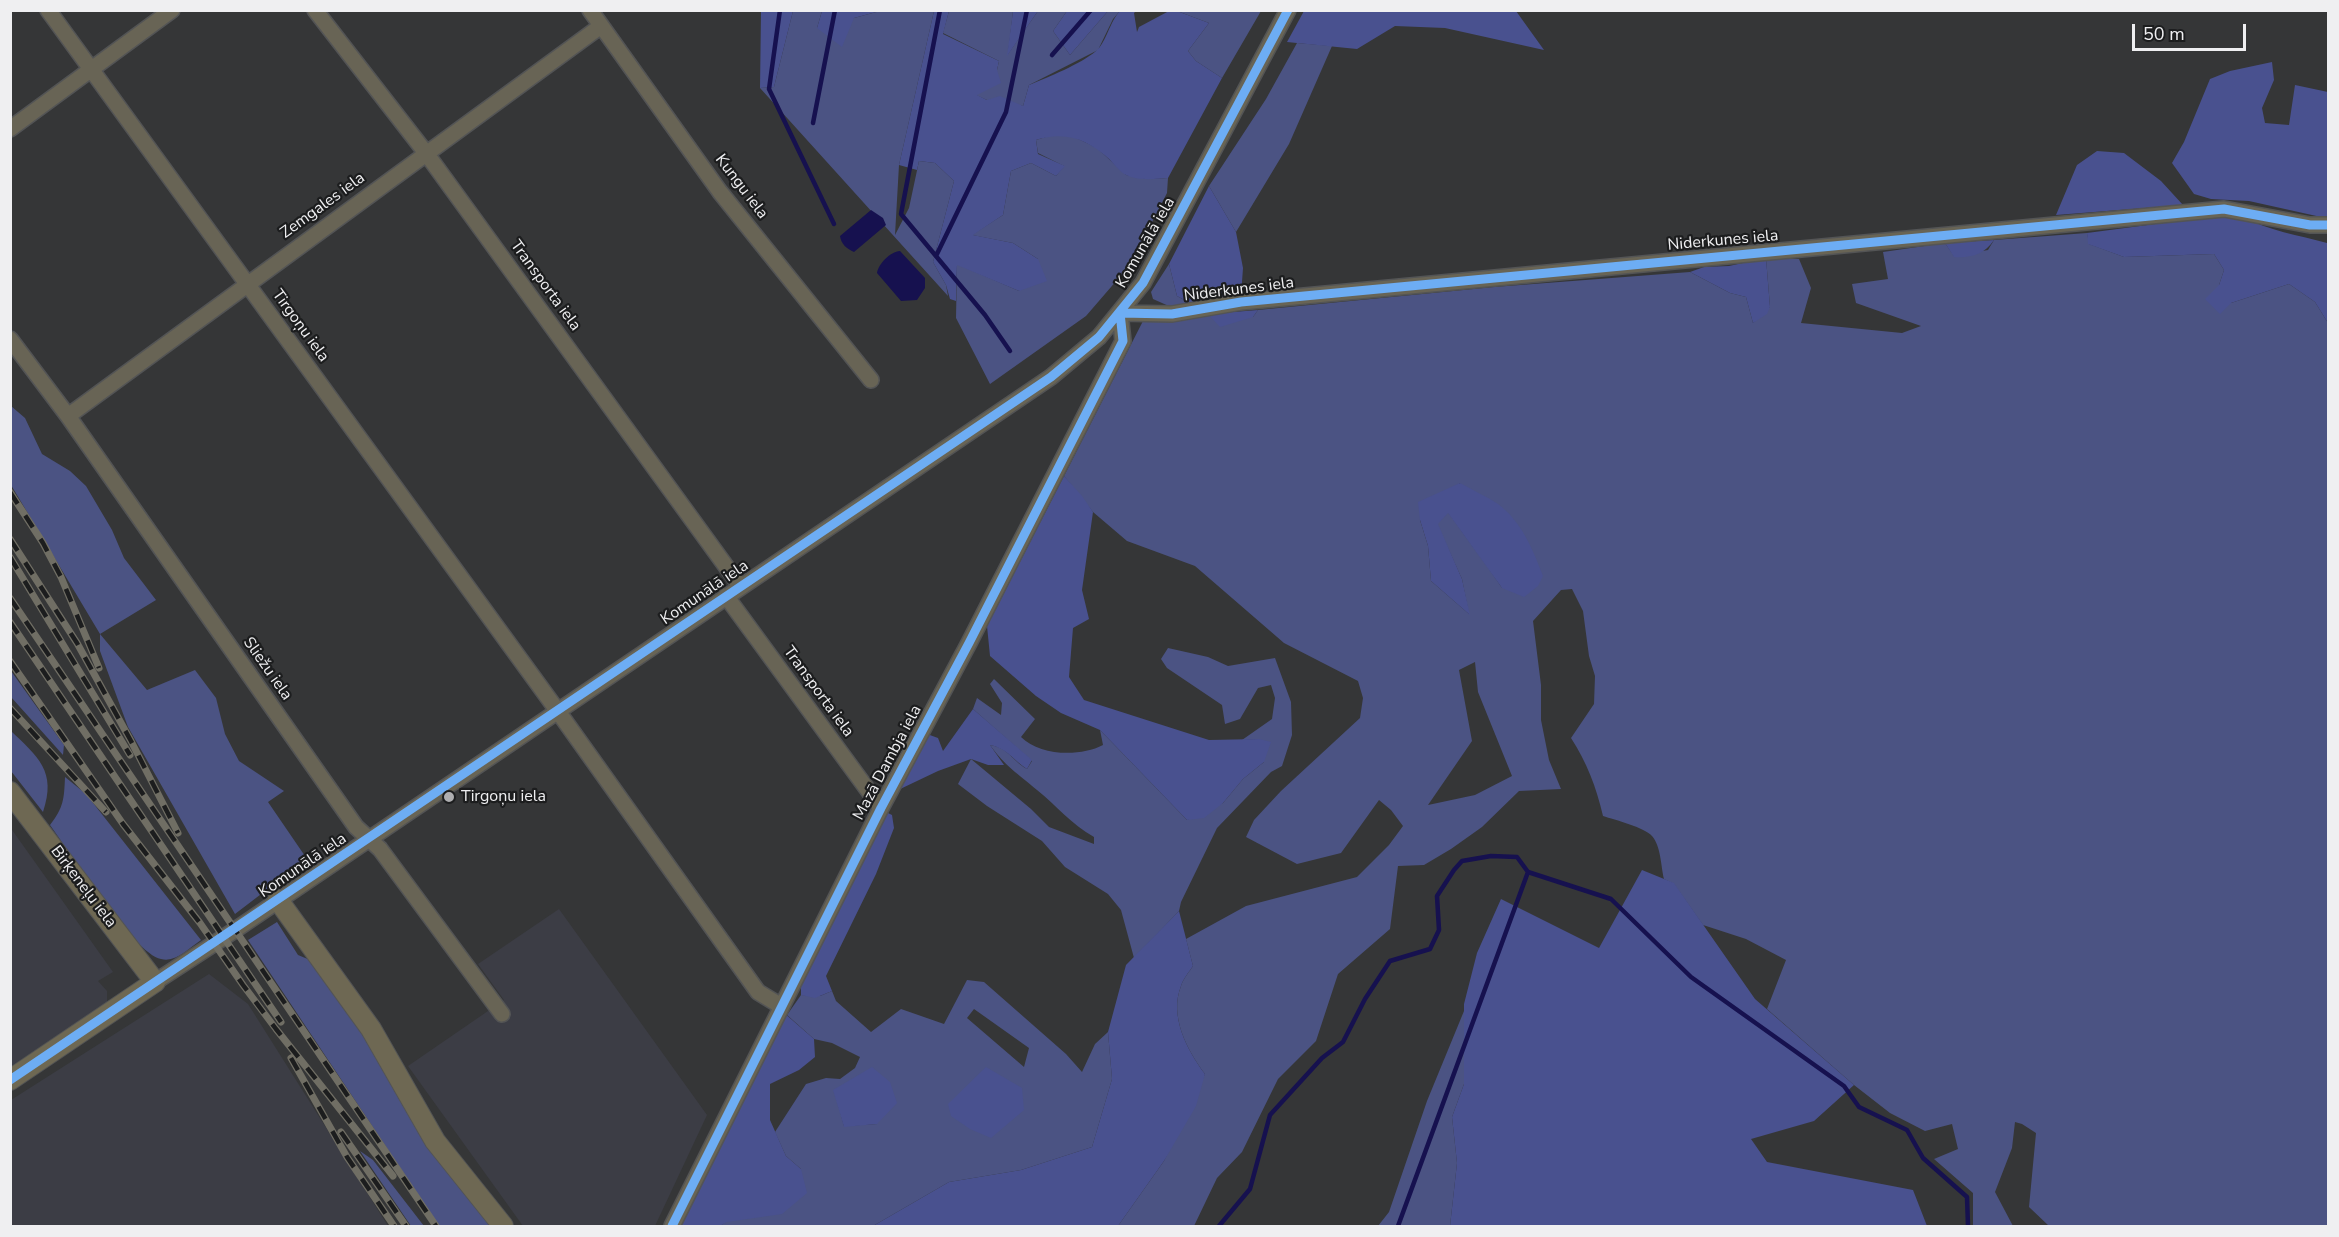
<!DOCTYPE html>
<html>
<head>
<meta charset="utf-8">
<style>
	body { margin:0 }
	#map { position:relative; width:2339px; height:1237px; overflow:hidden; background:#353637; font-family:"Nunito Sans",sans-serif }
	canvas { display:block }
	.frame { position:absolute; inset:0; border:12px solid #efeff1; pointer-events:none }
	.scale { position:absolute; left:2132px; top:24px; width:114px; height:27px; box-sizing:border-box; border:3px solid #efeff1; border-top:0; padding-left:8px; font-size:18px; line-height:21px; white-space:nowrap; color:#efeff1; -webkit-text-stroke:4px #1c1d1e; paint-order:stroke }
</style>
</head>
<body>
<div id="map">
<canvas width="2339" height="1237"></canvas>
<div class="frame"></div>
<div class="scale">50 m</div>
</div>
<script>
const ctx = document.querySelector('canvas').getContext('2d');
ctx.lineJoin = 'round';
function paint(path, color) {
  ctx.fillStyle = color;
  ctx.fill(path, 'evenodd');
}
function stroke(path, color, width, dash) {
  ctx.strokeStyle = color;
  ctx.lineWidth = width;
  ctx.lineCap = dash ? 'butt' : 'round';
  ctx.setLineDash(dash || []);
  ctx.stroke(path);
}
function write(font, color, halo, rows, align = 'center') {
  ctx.font = font + ' "Nunito Sans",sans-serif';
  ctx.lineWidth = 4.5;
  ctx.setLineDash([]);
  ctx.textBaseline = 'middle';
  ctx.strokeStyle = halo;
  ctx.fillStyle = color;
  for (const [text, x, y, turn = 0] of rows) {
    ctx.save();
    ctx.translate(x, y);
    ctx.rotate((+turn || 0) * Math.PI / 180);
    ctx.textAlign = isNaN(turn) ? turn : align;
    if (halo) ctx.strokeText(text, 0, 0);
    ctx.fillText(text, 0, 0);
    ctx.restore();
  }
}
paint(new Path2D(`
	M10,827L113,972L98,981L107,991V1003L11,1066Z
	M559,909L707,1115L655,1226H523L408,1066L504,1000L478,964Z
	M209,974L248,1004L388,1226H11V1100Z`), '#3c3d45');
paint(new Path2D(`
	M793,11H822L817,28L880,11H934L899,165L895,235L909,208L919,161L935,163L954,181L933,262L946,285L948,296L760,88L774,87Z
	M949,11H1013L1008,54L1038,11H1067L1053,31L1070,55L1108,11H1120L1113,19L1098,50L1029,85L1023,106L987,100L976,95L997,70L999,61L943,33Z
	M1177,11H1261L1222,78L1196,61L1188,51L1209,23Z
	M1297,43L1332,46L1289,144L1236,232L1209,186L1266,99Z
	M1052,135L1072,136L1097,148L1126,175L1148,179L1168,178L1167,193L1130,265L1086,316L990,384L956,318L957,264L1019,291L1038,259L1013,243L972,235L1003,215L1011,171L1031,163L1056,176L1064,166L1038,153L1036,140Z
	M2087,233L2089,244L2124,257L2214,254L2224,270L2219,285L2231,303L2289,284L2315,302L2328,323V1226H2049L2029,1207L2036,1133L2022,1124L2015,1122L2012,1148L1995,1192L2013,1226H1973V1193L1934,1159L1958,1149L1952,1124L1925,1131L1890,1113L1854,1085L1767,1009L1786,960L1746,939L1703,925L1674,884L1664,879C1661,867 1661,846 1652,836C1644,827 1615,820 1603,816C1596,786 1587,763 1571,738L1594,704L1595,676L1589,656L1583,611L1572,589L1561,590L1533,621L1541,685V720L1549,760L1561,789L1519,791L1482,827L1451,849L1424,865L1398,866L1390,929L1338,974L1316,1041L1278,1079L1242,1152L1217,1178L1194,1226H1118L1164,1161L1205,1074C1187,1050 1169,1016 1181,986C1183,979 1189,972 1193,966L1186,939L1246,906L1357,877L1389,845L1403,826L1391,810L1379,800L1341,853L1297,864L1246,837L1254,820L1281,791L1360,718L1363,698L1358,681L1284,643L1195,566L1127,541L1093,512L1064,476L1143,321L1208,314L1253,317L1258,310L1494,287L1690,272L1730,293L1746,297L1753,323L1770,307L1766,258L1799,259L1811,288L1801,323L1902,333L1921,326L1856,303L1852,284L1888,279L1883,252L1945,243L1954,256L1988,250L1994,240ZM1460,483L1502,588C1485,562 1466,538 1448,512L1437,524L1462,579L1469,614L1431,581L1428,546L1420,520ZM1475,662L1478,692L1512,776L1475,795L1428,805L1472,741L1459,670Z
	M1169,264L1177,296L1190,303L1171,307L1153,299L1151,292Z
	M11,406L25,418L42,454L70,471L86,486L112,530L124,558L156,600L100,634L147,690L195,670L216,698L225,734L239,761L284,791L268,802L307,859L235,914L128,727L100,651V634L11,485Z
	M1168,648L1208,657L1228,666L1275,658L1291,702L1292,735L1282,766L1271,772L1217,828L1181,902L1179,911L1134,958L1121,910L1108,894L1065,867L1042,841L987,806L958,784L971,759L1031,809L1049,827L1094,844V837C1070,823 1058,807 1037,790C1017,773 1005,766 990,745C1010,749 1010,759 1027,769L1032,761L973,709L977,698L1001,715L1002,703L990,684L994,679L1035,719L1021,737C1040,756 1080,757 1103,745L1100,730L1187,820L1223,803L1243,779L1264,762L1259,739L1242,740L1272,719L1275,698L1271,685L1258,688L1240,719L1225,724L1222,705L1167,668L1161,659Z
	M11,671L64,745L63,755L11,697Z
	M10,730C38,757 57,771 43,812L11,771Z
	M65,777L86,794L201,940C189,948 176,963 161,959C134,954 69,851 50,825C64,807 64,799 65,777Z
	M277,922L298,955L310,960L376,1052L492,1226H439L248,940Z
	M967,980L984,982L1066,1054L1082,1072L1095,1044L1108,1032L1112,1079L1092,1147L1021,1170L949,1182L873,1226H720L801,1169L786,1156L775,1132L806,1084L826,1078L840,1079L855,1068L860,1057L832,1043L814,1039L787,1015L801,995L820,996L832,991L836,1001L871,1032L901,1009L944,1024ZM974,1009L1029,1048L1024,1067L967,1018ZM834,1090L877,1124L844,1126Z
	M1464,1011V1084L1452,1117L1457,1163L1450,1226H1378L1389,1212L1427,1101Z
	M360,1151L373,1160L424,1226H411Z`), '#4b5383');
paint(new Path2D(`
	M761,11H793L774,87L760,88Z
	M822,11V10L880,11L854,18L842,47L817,28Z
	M934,11H949L943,34L999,61L997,70L1001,83L977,95L987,100L1000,96L1023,106L1029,85C1048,77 1081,64 1096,51C1106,43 1110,21 1120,11H1136L1134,13L1137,32L1139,27L1169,11H1177L1209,23L1188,51L1196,61L1222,78L1168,178C1155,179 1138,181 1126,175C1120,172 1114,164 1109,159C1087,139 1065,131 1036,140L1038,154L1065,166L1056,176L1031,163L1011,171L1003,215L973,235L1013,243L1038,259L1047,281L1019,291L957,265L956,301L950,299L946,285L933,262L954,181L935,163L919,161L917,170L899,165Z
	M1013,11H1038L1007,56Z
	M1067,11H1108L1070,55L1053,31Z
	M1516,11L1544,50L1445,28L1395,26L1357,49L1287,42L1304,11Z
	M2272,62L2274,80L2262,108L2265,123L2289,125L2295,85L2328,92V216L2321,217L2249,201L2211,199L2194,194L2172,163L2184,142L2210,79L2230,71Z
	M2097,151L2124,153L2161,181L2183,205L2056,215L2077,165Z
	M1209,186L1236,232L1243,268L1241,296L1190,303L1177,296L1169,264Z
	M2242,216C2268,231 2299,235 2327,243L2328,323L2315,302L2289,284L2231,303L2220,314L2205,299L2219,285L2224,270L2214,254L2124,257L2088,244L2087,233L2178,221Z
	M1994,240C1984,255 1971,258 1954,257L1945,243Z
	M1766,258L1770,307L1767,314L1753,323L1746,297L1730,293L1690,272L1704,267L1729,266Z
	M1258,310L1253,317L1220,327L1208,314Z
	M1064,476L1082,496L1093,512L1082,590L1089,619L1073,628L1069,677L1084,700L1209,740L1259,739L1271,742L1264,762L1243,779L1223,803L1204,818L1187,820L1100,730L1061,713L1036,696L990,656L987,626Z
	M1460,483C1472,490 1486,496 1498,504C1522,522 1533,550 1543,576L1538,586L1524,597L1502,588L1448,513L1438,524L1462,579L1470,615L1431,581L1428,546L1420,520L1418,502Z
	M973,709L1032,760L1027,769C1013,760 1008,749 990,745L1004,765H988L971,759L938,771L896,791L927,734L938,738L943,751Z
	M886,812L892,815L894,828L876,874L826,976L832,991L815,998L801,995V985Z
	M1642,870L1674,883L1755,999L1854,1085L1814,1121L1751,1139L1767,1162L1913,1190L1927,1226H1450L1457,1163L1452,1117L1464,1084V1004L1477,953L1501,899L1599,948Z
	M1179,911L1193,966C1189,972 1183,979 1181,986C1169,1016 1187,1050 1205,1074L1196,1106L1164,1161L1118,1226H873L949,1182L1021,1170L1092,1147L1112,1079L1108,1032L1126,965Z
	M783,1012L814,1039L815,1057L799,1070L770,1084V1120L786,1156L801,1169L807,1193L782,1214L727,1222L720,1226H677Z
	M872,1067L890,1082L897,1103L877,1124L844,1127L833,1090Z
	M986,1067L1022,1088L1024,1110L991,1138L970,1129L951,1116L948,1104Z`), '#49518f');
paint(new Path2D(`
	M871,210L883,218L886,225L854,252C847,249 841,244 840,236Z
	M900,251L925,278V288L917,300L901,301L877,273C879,263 890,252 900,251Z`), '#16114f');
stroke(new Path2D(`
	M780,10L769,89L834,224
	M940,10L901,214L985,315L1010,351
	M1052,55L1091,10
	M813,123L835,10
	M936,256L1006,112L1027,10
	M1219,1226L1250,1189L1270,1115L1322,1058L1343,1042L1365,999L1390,961L1430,949L1439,930L1437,896L1454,870L1462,861L1491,856L1517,857L1528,872
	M1398,1226L1528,872L1611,899L1691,977L1844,1086L1859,1107L1907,1130L1923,1158L1967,1197L1968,1226`), '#16114f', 4.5);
const minor = new Path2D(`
	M48,10L557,710L758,992L781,1006
	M315,10L426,153L741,587
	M590,10L720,192L871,380
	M10,129L172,10
	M10,339L68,416L356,827L380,849L502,1014
	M68,416L601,26
	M726,596L881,808
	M155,982L235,930L1051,377L1099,337L1143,283L1288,10
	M672,1226L881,808L969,643L1123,341L1120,313L1172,314L1241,302L2224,209L2310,225H2328`);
const major = new Path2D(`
	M10,792L155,982L10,1080
	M278,900L371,1029L435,1141L503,1226`);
stroke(minor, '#535455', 18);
stroke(major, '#535455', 22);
stroke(minor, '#686455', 15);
stroke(major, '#6e6853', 20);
const rail = new Path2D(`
	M10,492L43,543L61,577L99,668
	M10,539L77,643L131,741L178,833
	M10,557L130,755
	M10,598L436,1226
	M10,622L281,1022
	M10,661L123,824L200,923L243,985L276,1029L393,1176
	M10,708L106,812
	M291,1058L347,1157L394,1226
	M341,1132L406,1226`);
stroke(rail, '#706e64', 7);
stroke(rail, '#1c1d1e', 4.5, [14]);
stroke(new Path2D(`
	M10,1080L1051,377L1099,337L1143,283L1288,10
	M672,1226L881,808L969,643L1123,341L1120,313L1172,314L1241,302L2224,209L2310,225H2328`), '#6dadf4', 9);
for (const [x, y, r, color] of [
	[449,797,6,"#aeaeb0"]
]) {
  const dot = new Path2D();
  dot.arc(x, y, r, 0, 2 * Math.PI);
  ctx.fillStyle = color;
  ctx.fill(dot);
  stroke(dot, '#1c1d1e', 2);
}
write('16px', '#efeff1', '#1c1d1e', [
	["Kungu iela",741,187,53],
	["Zemgales iela",323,206,-36],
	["Niderkunes iela",1723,241,-5],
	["Komunālā iela",1146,243,-60],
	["Transporta iela",545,286,54],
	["Niderkunes iela",1239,290,-7],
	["Tirgoņu iela",300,326,54],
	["Komunālā iela",705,593,-34],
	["Sliežu iela",267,669,55],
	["Transporta iela",818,692,54],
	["Mazā Dambja iela",888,763,-62],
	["Komunālā iela",303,866,-34],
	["Birķeneļu iela",83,887,53]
]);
write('16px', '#efeff1', '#1c1d1e', [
	["Tirgoņu iela",461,797]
], 'left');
</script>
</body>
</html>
